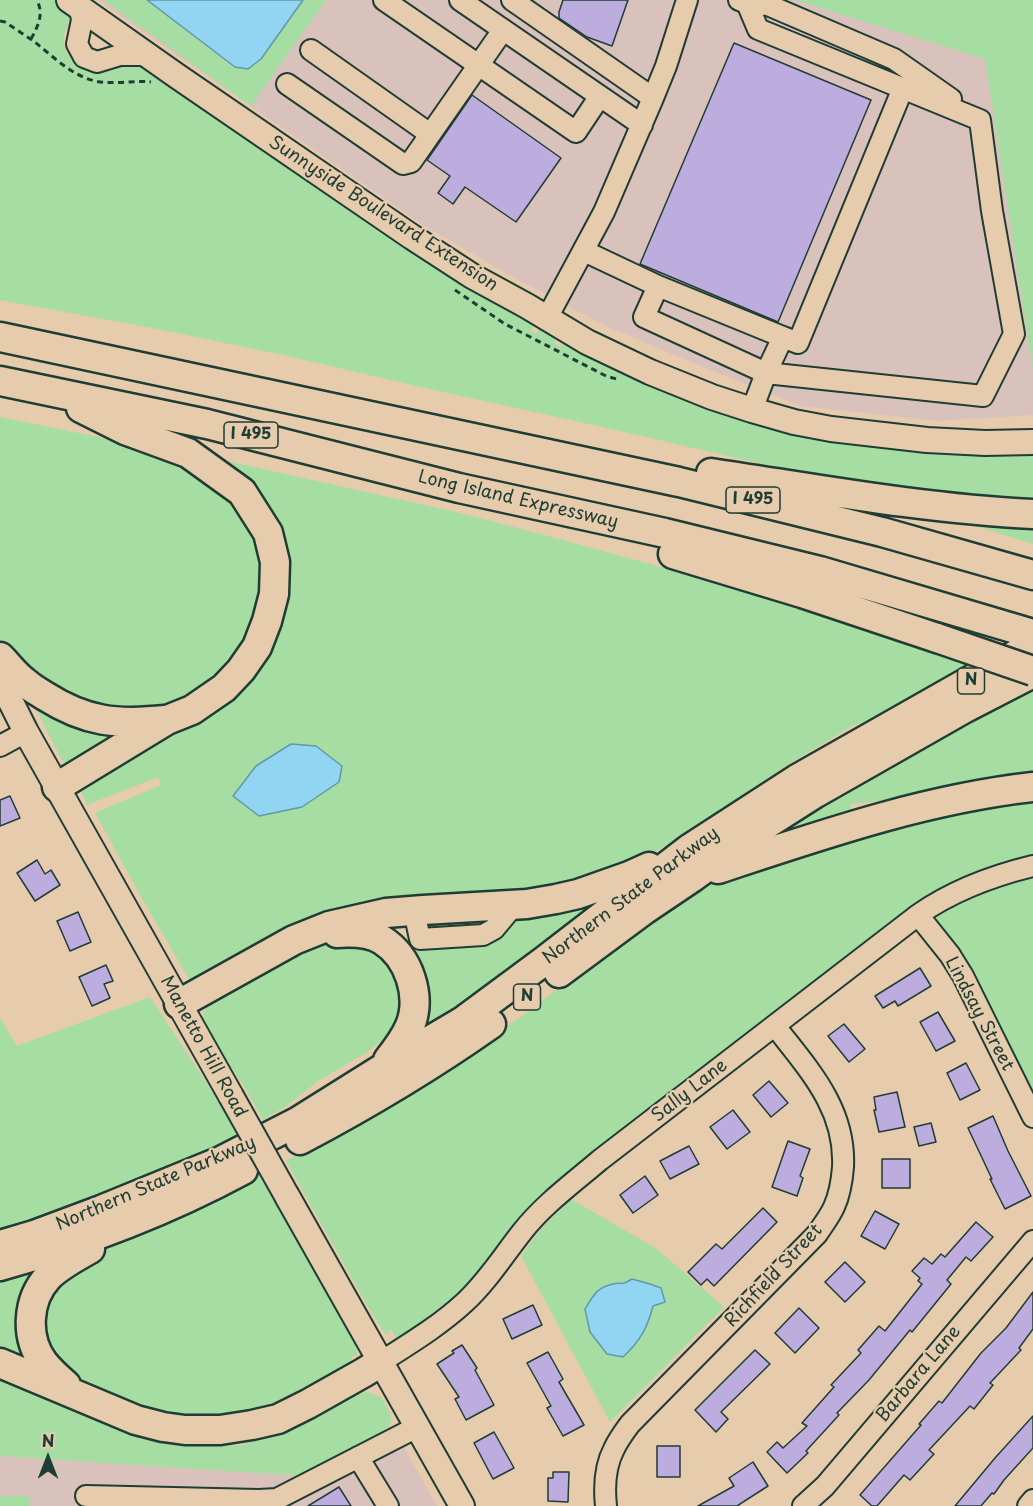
<!DOCTYPE html>
<html>
<head>
<meta charset="utf-8">
<style>
	body { margin:0 }
	#map { position:relative; width:1033px; height:1506px; overflow:hidden; background:#e6cbad; font-family:"Playpen Sans",sans-serif }
	canvas { display:block }
	.north { position:absolute; left:18px; top:1428px; width:60px; height:60px; -webkit-text-stroke:4px #e6cbad; paint-order:stroke; rotate:0deg; font-size:16px; font-weight:700; line-height:24px; text-align:center; color:#1f3d34 }
	.north::after { content:''; display:block; margin:auto; width:21px; height:27px; background:#1f3d34; clip-path:polygon(50% 0,100% 100%,50% 72%,0 100%) }
</style>
</head>
<body>
<div id="map">
<canvas width="1033" height="1506"></canvas>
<div class="north">N</div>
</div>
<script>
const ctx = document.querySelector('canvas').getContext('2d');
ctx.lineJoin = 'round';
function paint(path, color) {
  ctx.fillStyle = color;
  ctx.fill(path, 'evenodd');
}
function stroke(path, color, width, dash) {
  ctx.strokeStyle = color;
  ctx.lineWidth = width;
  ctx.lineCap = dash ? 'butt' : 'round';
  ctx.setLineDash(dash || []);
  ctx.stroke(path);
}
function write(font, color, halo, rows, align = 'center') {
  ctx.font = font + ' "Playpen Sans",sans-serif';
  ctx.lineWidth = 4.5;
  ctx.setLineDash([]);
  ctx.textBaseline = 'middle';
  ctx.strokeStyle = halo;
  ctx.fillStyle = color;
  for (const [text, x, y, turn = 0] of rows) {
    ctx.save();
    ctx.translate(x, y);
    ctx.rotate((+turn || 0) * Math.PI / 180);
    ctx.textAlign = isNaN(turn) ? turn : align;
    if (halo) ctx.strokeText(text, 0, 0);
    ctx.fillText(text, 0, 0);
    ctx.restore();
  }
}
paint(new Path2D(`
	M97,0H999L1033,247V415L936,421L801,406L715,372L608,327L507,274L423,225Z
	M390,1426L397,1435L437,1506H0V1456L304,1476L376,1436L386,1430Z`), '#dac2bc');
paint(new Path2D(`
	M0,0C11,0 48,0 55,0C66,4 72,16 68,26C67,29 65,31 64,34C60,51 75,69 91,71C106,74 124,63 140,63L414,252L533,325L531,331L536,334L539,328L557,337L554,343L560,347L564,341L800,432L872,446L981,453L1033,452V498L935,494L823,478L607,428L416,386L288,356L157,329L0,300Z
	M103,0H147L234,67L261,59L303,0H326L251,106Z
	M795,0H1033V371L985,59Z
	M0,417L128,443L166,455L218,486L248,516L264,567L260,621L233,665L195,697L138,714L85,709L36,684L2,642L0,637Z
	M214,458L456,512L544,535L654,565L836,620L924,644L979,663L886,714L852,726L784,767L666,846L618,871L565,890L411,903L195,986L189,979L136,888L95,813L161,785L158,777L87,805L79,787L227,697L282,556Z
	M928,511L1033,520V544Z
	M1033,683V772L950,786L880,801L851,804V812L798,829L792,819Z
	M24,686L124,731L67,765L62,760Z
	M1033,797V1114L922,916L501,1242L471,1285L400,1337H395L392,1330H389V1333L386,1335L368,1307L286,1161L404,1094L514,1022L630,935L707,886L758,860L809,842Z
	M619,884C559,943 486,988 415,1034L414,953L420,948L492,940L529,910Z
	M327,941L388,950L409,997L393,1031L366,1053L318,1081L285,1107L263,1120L247,1091L203,1025V1014L208,1005L286,958Z
	M150,997L221,1105L239,1138C160,1172 82,1207 0,1232V1018L17,1046Z
	M258,1173L277,1206L316,1268L324,1289L356,1344L357,1356H352L351,1360L355,1363L271,1410L227,1418H190L146,1407L86,1385L59,1370L44,1349L41,1301L70,1266L210,1204Z
	M571,1199L657,1249L724,1307L610,1422L521,1256L541,1229Z
	M53,1261L35,1368L0,1356V1280Z
	M0,1370L89,1413L142,1436L192,1446L242,1445L290,1430L359,1394L367,1392L381,1397C392,1417 399,1422 376,1436L304,1476L0,1456Z
	M0,1496H30L29,1506H0Z`), '#a6dda2');
const water = new Path2D(`
	M147,0H303L261,59L248,69L235,67Z
	M291,744L316,746L342,766L339,782L302,807L259,816L233,796L256,766Z
	M632,1279L650,1284L661,1288L665,1302L653,1306C647,1329 640,1341 623,1357L607,1354L590,1332L585,1309C593,1296 597,1287 613,1284C623,1282 621,1286 632,1279Z`);
paint(water, '#91d5f3');
stroke(water, '#6398a7', 1.5);
const building = new Path2D(`
	M563,0H628L612,46L587,37L559,18V12Z
	M734,43L871,100L778,322L640,264Z
	M472,95L561,158L516,222L465,187L453,204L438,193L450,176L427,160Z
	M10,796L20,818L0,826V800Z
	M37,860L45,874L51,870L60,885L35,901L17,873Z
	M78,912L91,942L70,951L57,921Z
	M106,965L113,981L104,984L110,998L92,1006L79,977Z
	M920,968L931,986L898,1006L895,1001L883,1008L875,996Z
	M938,1012L955,1041L936,1051L920,1022Z
	M844,1024L865,1049L849,1062L828,1036Z
	M966,1063L980,1090L960,1100L947,1073Z
	M769,1081L788,1103L771,1117L753,1095Z
	M897,1092L905,1127L879,1132L874,1110H876L874,1097Z
	M733,1110L750,1132L727,1149L710,1127Z
	M993,1116L1008,1151L1031,1196L1005,1209L990,1179H992L968,1128Z
	M931,1123L936,1142L919,1146L914,1127Z
	M788,1141L810,1149L800,1176L803,1178L797,1196L772,1187Z
	M689,1146L699,1164L670,1179L660,1161Z
	M882,1159H910V1188H882Z
	M645,1176L658,1195L633,1213L620,1195Z
	M763,1208L777,1222L714,1286L707,1279L701,1285L688,1272L716,1244L722,1249Z
	M875,1211L899,1224L885,1249L861,1236Z
	M976,1222L993,1237L971,1261L966,1257L947,1280L951,1284L912,1332L910,1330L869,1380L837,1413L839,1415L806,1451L808,1453L787,1473L767,1452L777,1442L783,1448L807,1426L802,1423L834,1387L831,1385L861,1353L858,1350L879,1326L885,1331L922,1284L918,1281L920,1278L912,1271L924,1258L932,1264L941,1254L945,1257Z
	M845,1262L865,1282L845,1302L825,1282Z
	M1033,1292V1329L1019,1348L1021,1350L990,1383L993,1385L974,1409L970,1406L929,1450L934,1454L910,1480L904,1475L877,1506H872L860,1495L921,1425L919,1424L939,1401L942,1403L981,1353L1006,1328Z
	M533,1305L542,1325L512,1339L503,1319Z
	M799,1308L819,1328L795,1353L775,1333Z
	M462,1345L477,1368L475,1370L494,1405L466,1420L455,1399L459,1397L437,1364L454,1353L452,1351Z
	M755,1350L770,1364L721,1412L728,1419L716,1432L695,1410Z
	M548,1352L563,1379L559,1382L584,1425L563,1436L547,1408L551,1406L527,1363Z
	M1033,1416V1448L1004,1480L994,1494L992,1493L981,1506H955L995,1458Z
	M494,1432L514,1468L493,1479L474,1443Z
	M657,1446H680V1477H657Z
	M753,1462L768,1486L737,1506H698L734,1486L729,1478Z
	M553,1472H569L568,1502L548,1501V1478H553Z
	M339,1487L351,1506H308Z`);
paint(building, '#bdadde');
stroke(building, '#1f3d34', 1.5);
const minor = new Path2D(`
	M384,0L576,132L600,96
	M460,0L642,125
	M512,0L653,98
	M747,3L768,5L894,59L951,99
	M80,8L82,20L77,44L84,57L97,62L120,55H146
	M311,50L430,134
	M287,84L403,164L411,162L503,30
	M584,251L658,286L644,317L766,373L983,396L1014,334L992,211L980,120L758,29L747,3L739,0
	M658,286L783,337L766,373L752,410
	M547,318L604,212L653,98L666,66L687,0
	M783,337L798,343L903,88
	M0,746L26,732
	M414,911L420,939L483,935L494,929L514,905
	M918,915L950,955L963,976L1033,1117
	M381,1362C409,1344 439,1326 464,1303C487,1282 503,1256 522,1232C544,1204 573,1183 600,1160L918,915C952,891 992,876 1033,866
	M358,1457L388,1506
	M86,1496L259,1500L277,1499L417,1427
	M606,1506C604,1487 605,1466 614,1449C618,1440 624,1432 630,1424L817,1234C823,1225 830,1216 834,1207C840,1194 842,1180 843,1167C846,1108 808,1069 775,1026
	M803,1506L825,1486L1033,1241
	M1028,1506L1033,1500`);
const major = new Path2D(`
	M69,0L177,76L412,237L472,276L527,306L587,342L650,372L712,397L752,410L794,422L831,429L927,440L985,443L1033,442
	M0,680L26,732L231,1096
	M287,1196L462,1506`);
const highway = new Path2D(`
	M0,337L679,482L882,532L1033,575
	M0,381L207,424L459,488L665,533L820,571L1033,634
	M711,473C818,489 925,509 1033,514
	M673,554L802,593L937,638
	M0,657C8,665 16,676 26,683C31,688 39,692 45,696C86,722 117,725 165,720
	M57,787L167,720L192,710L224,688L241,670L257,647L267,621L274,594L275,562L268,533L242,492L188,453L125,430L81,408
	M718,869C821,835 925,799 1033,787
	M337,933C352,932 369,932 382,940C409,957 422,996 410,1026C405,1038 396,1050 388,1060
	M559,973L644,910L693,877L759,829L814,794L965,708L1033,673
	M179,1004L294,940L329,926L386,913L423,910L527,904L556,899L578,894L629,876L649,867
	M300,1140C366,1105 430,1067 491,1024
	M0,1245L34,1235L101,1210L221,1161L297,1122L380,1070L463,1021L544,961L689,849L797,779L1033,645
	M0,1266C83,1243 167,1211 243,1170
	M0,1363L136,1420L163,1427L185,1430H220L252,1425L278,1419L308,1404L363,1373L381,1362
	M66,1385C58,1378 50,1371 43,1362C25,1337 27,1300 48,1277C60,1265 76,1257 90,1249`);
stroke(minor, '#1f3d34', 24);
stroke(major, '#1f3d34', 28);
stroke(highway, '#1f3d34', 33);
stroke(new Path2D(`
	M0,21L5,22C14,28 23,34 32,40C52,55 70,75 95,81C113,85 133,80 151,82
	M31,39C38,26 44,15 37,0
	M455,290L505,324L606,376L620,380`), '#1f3d34', 3, [6, 4.5]);
stroke(minor, '#e6cbad', 20);
stroke(major, '#e6cbad', 24);
stroke(highway, '#e6cbad', 28);
const majorBridge = new Path2D(`
	M231,1096L287,1196`);
const highwayBridge = new Path2D(`
	M937,638L1033,671`);
stroke(majorBridge, '#1f3d34', 28, []);
stroke(highwayBridge, '#1f3d34', 33, []);
stroke(majorBridge, '#e6cbad', 24);
stroke(highwayBridge, '#e6cbad', 28);
for (const [x, y, w] of [
	[251,435,54],
	[753,500,54],
	[971,681,27],
	[527,997,27]
]) {
  const box = new Path2D();
  box.roundRect(x - w / 2, y - 13, w, 26, 4.5);
  ctx.fillStyle = '#e6cbad';
  ctx.fill(box);
  stroke(box, '#1f3d34', 1.5);
}
write('bold 16px', '#1f3d34', null, [
	["I 495",251,435],
	["I 495",753,500],
	["N",971,681],
	["N",527,997]
]);
write('18px', '#1f3d34', '#e6cbad', [
	["Sunnyside Boulevard Extension",383,214,33],
	["Long Island Expressway",518,500,13],
	["Northern State Parkway",631,896,-37],
	["Lindsay Street",979,1014,62],
	["Manetto Hill Road",203,1047,61],
	["Sally Lane",690,1091,-38],
	["Northern State Parkway",156,1184,-23],
	["Richfield Street",774,1276,-47],
	["Barbara Lane",919,1374,-50]
]);
</script>
</body>
</html>
